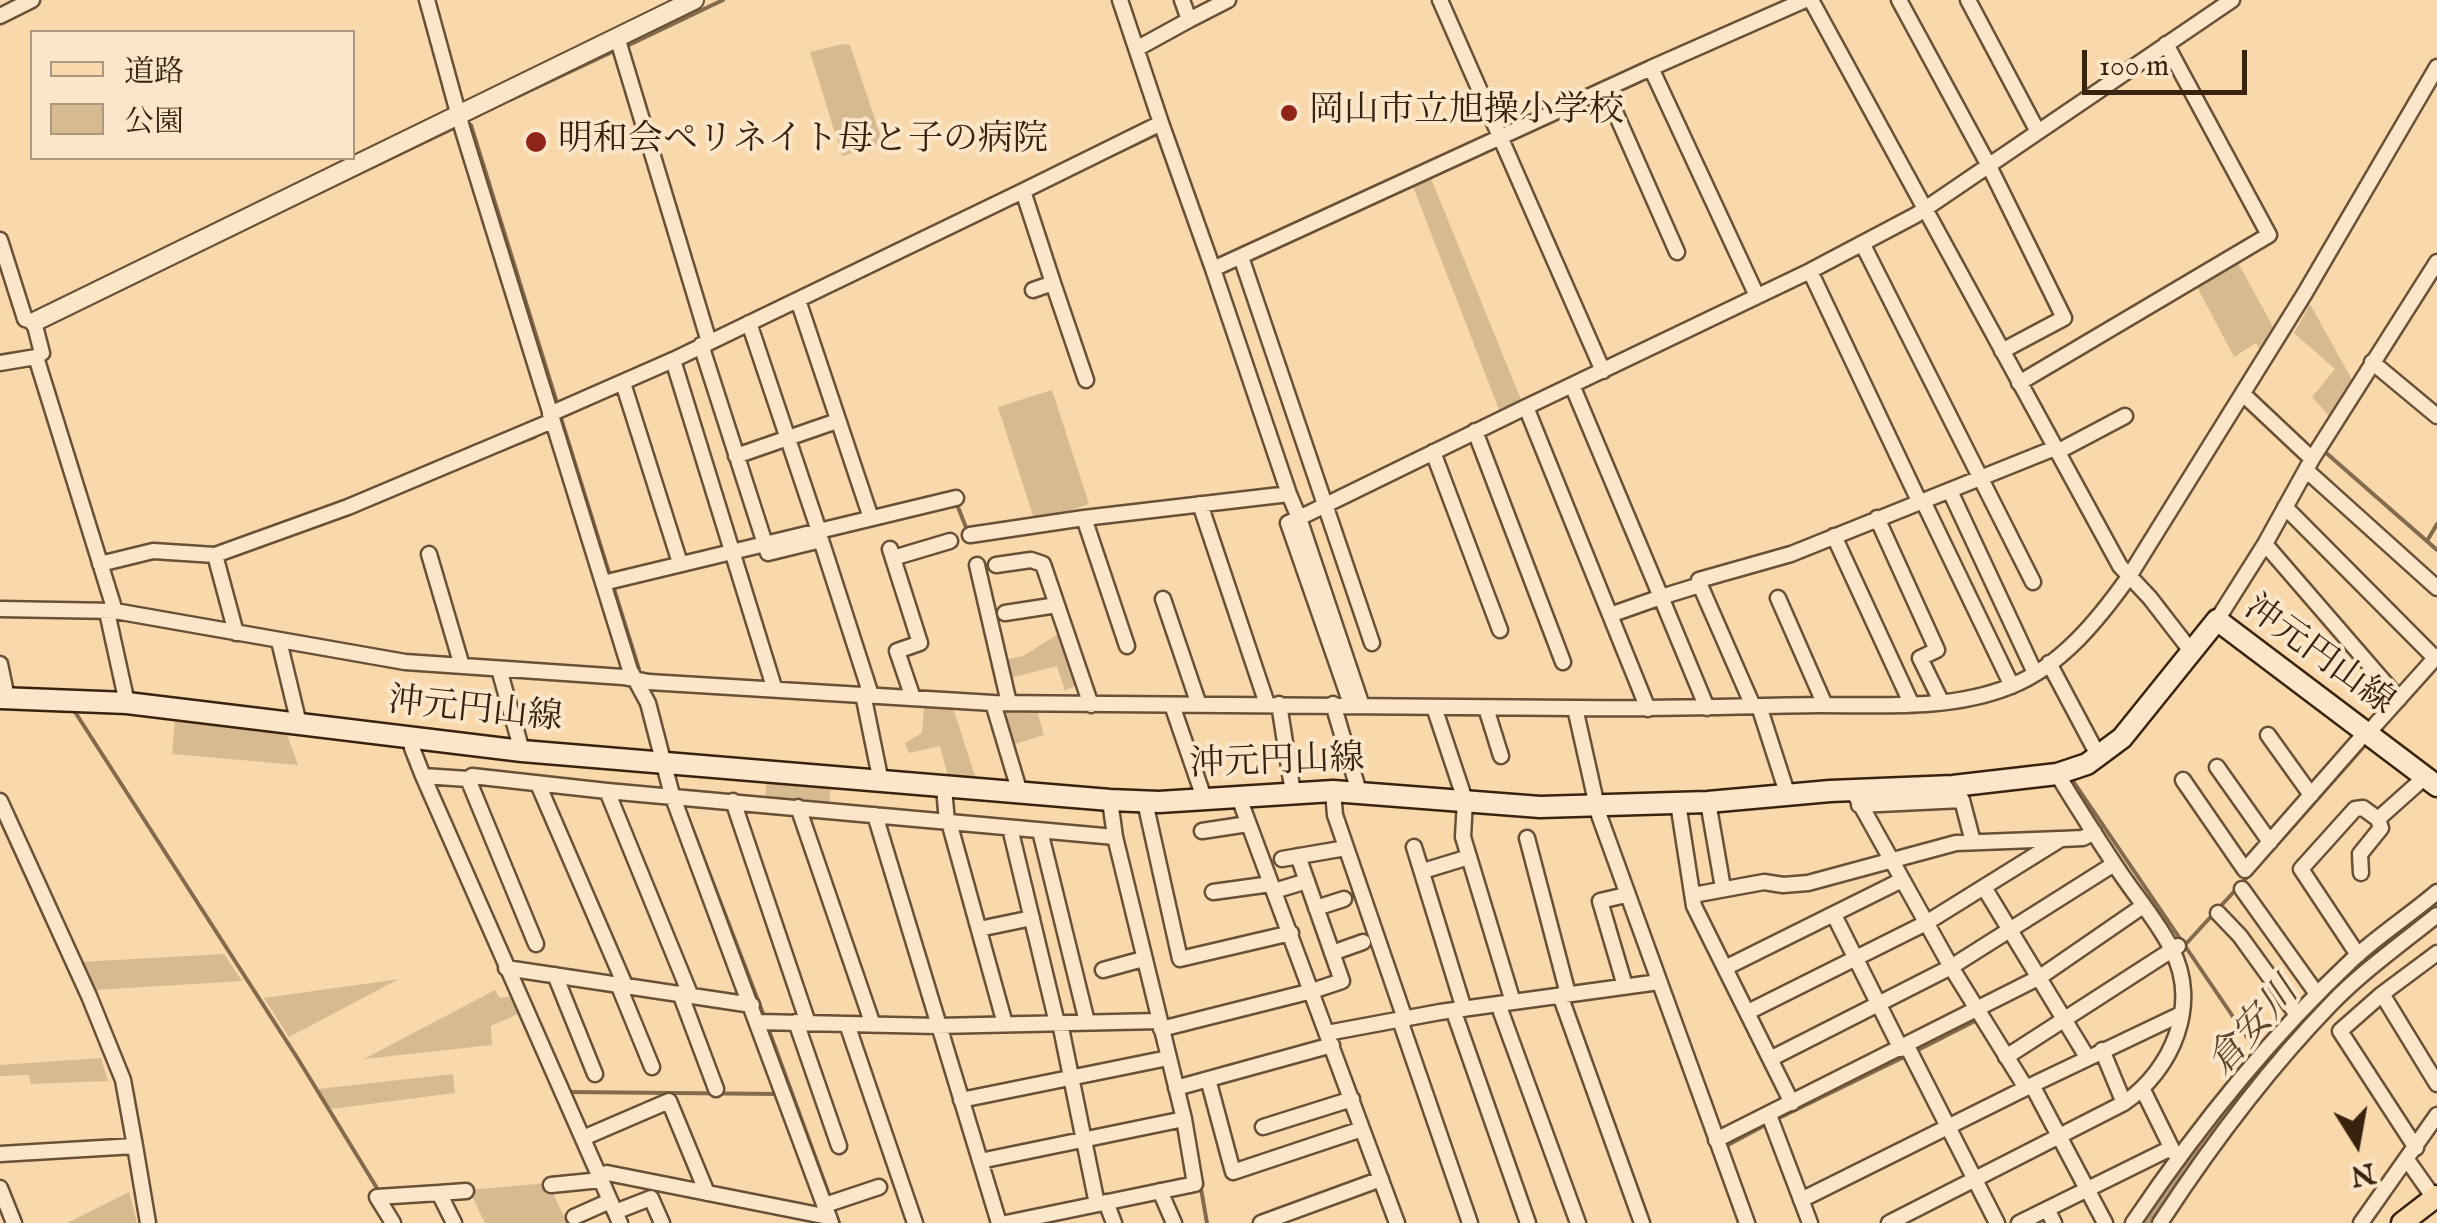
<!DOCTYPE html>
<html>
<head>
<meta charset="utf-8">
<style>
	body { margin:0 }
	#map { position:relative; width:2437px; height:1223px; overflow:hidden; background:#f9d9ac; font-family:"IM FELL English","Noto Serif JP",serif }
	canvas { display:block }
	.legend { position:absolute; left:30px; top:30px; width:325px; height:130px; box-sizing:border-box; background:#fbe6c9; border:2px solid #ad987f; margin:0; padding:12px 18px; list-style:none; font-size:30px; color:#39230f }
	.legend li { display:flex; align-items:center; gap:20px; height:50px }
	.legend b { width:50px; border:2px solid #ad987f }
	.north { position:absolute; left:2307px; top:1093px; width:100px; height:100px; -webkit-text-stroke:8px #fbe6c9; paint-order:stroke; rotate:169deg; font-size:28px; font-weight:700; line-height:40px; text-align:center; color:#39230f }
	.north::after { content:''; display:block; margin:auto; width:35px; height:45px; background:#39230f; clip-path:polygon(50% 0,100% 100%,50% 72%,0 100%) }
	.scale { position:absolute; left:2082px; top:50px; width:165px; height:45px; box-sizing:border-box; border:5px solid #39230f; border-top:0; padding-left:12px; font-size:30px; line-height:35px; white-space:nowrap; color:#39230f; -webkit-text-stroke:8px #fbe6c9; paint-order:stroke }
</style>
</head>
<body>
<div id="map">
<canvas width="2437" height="1223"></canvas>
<ul class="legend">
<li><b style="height:12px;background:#f9d9ac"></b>道路</li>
<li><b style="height:28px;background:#d8ba91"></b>公園</li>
</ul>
<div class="north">N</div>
<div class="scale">100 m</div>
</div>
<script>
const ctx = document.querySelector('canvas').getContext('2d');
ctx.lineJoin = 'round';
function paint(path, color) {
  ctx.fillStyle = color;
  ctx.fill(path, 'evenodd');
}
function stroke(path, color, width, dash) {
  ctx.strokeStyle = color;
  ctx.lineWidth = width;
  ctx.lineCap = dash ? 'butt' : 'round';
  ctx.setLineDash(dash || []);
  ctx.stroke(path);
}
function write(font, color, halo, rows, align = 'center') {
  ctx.font = font + ' "IM FELL English","Noto Serif JP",serif';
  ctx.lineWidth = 8;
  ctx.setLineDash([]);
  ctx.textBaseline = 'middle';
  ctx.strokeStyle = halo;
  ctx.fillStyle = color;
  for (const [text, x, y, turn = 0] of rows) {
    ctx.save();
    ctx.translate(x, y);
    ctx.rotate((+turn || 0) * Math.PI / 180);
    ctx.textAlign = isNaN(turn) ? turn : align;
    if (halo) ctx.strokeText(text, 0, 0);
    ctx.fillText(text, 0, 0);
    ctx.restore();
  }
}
paint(new Path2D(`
	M843,44L850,45L883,143L842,156L810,52Z
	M1430,176L1522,402L1500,412L1412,184Z
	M2237,261L2277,334L2263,356L2256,343L2234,357L2196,285Z
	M2310,304L2355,385L2351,383L2353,385L2331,418L2312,397L2335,369L2294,333Z
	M1052,390L1089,504L1035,522L998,407Z
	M1060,633L1080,683L1065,691L1057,666L1006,679L1001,661L1023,656Z
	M924,706L953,708L978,785L949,781L940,746L909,753L905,743L922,733Z
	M996,710L1037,711L1044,735L1008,746Z
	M175,717L286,732L298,765L172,754Z
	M767,781L831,787L829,803L765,797Z
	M224,954L242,981L95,990L91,989L79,962Z
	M399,979L289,1037L264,998Z
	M495,990L500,998L512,996L520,1013L491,1026L492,1045L364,1059Z
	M101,1058L108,1081L31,1084L29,1075L0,1076V1065Z
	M453,1074L455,1093L331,1109L318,1089Z
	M548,1183L567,1223H485L469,1190Z
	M129,1192L137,1223H67Z`), '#d8ba91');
stroke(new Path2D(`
	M629,45L723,0
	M510,100L612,52
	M471,125L558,406
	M1078,171L1155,135
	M1900,178L1915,205
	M310,197L454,128
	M2270,362L2299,315
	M560,415L639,669
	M562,417L617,392
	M2324,451L2437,550
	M488,455L535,437
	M956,502L967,530
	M2427,541L2437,524
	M76,707L75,712L298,1059L380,1193
	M1327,710L1338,743
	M2071,778L2257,1052L2259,1050
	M678,790L708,793
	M684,807L764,1016
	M2275,847L2368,742
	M2184,946L2252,872
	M767,1025L831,1200
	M1916,1051L1979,1019
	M569,1092L779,1094
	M1777,1119L1908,1055
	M1726,1146L1769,1123
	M595,1149L603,1168
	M1200,1183L1207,1223
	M2394,1187L2406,1171
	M136,1194L141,1223
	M834,1209L839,1223`), '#856b4d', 4);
stroke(new Path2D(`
	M2148,1223L2244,1088L2361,965L2437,903`), '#b89b77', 20);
const minor = new Path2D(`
	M427,0L463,131L630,670L648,703L672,795L831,1223
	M1440,0L1603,371
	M1811,0L2120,566L2150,598L2191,651
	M1899,0L1989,166L2064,318L2002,351
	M1968,0L2038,132
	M0,16L32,0
	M1189,20L1228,0
	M617,37L709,342
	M1138,48L1189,20L1182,0
	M1605,89L1677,252
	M1161,123L1213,269
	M1023,191L1161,123L1120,0
	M0,240L25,319L34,322L42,353L36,357L115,611L405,662L623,677L649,682L993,703L1020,793
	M1863,245L2033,582
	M1241,257L1372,643
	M1810,271L1920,503
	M1033,290L1053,283L1086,380
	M1757,296L1651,68L1805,0
	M798,300L871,518
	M749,323L819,531
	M701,345L768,553L821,540L871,695
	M673,360L774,687
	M2372,362L2437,416
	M0,363L36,357
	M623,383L680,563
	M2019,383L2269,235L2166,44
	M1572,385L1810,271L1916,215L2232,0
	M2243,394L2312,459
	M1526,407L1572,385L1661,597L1610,615
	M550,414L673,360L1023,191L1053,283
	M1475,431L1563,662
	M1433,452L1500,630
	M2057,452L2125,416
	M736,456L837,421
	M2306,470L2437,588
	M1950,491L2035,673
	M1289,494L1299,518L1288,523L1351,704
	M1923,501L2012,686
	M1200,504L1267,704
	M2285,507L2435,658
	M1084,518L1289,494L1213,269L1651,68
	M1877,518L1937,650L1920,658L1941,701
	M970,535L1084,518L1127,646
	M1834,536L1911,703
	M2265,544L2399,699
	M890,549L920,643L897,651L913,698
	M429,554L462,666
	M215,555L236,633
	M893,558L950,541
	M100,564L153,551L215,555L348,507L552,421
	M977,565L1009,703
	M996,565L1031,560L1043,564L1091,705
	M603,583L956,498
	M1700,585L1699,580L1791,554L2055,448
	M1778,598L1825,705
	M1163,599L1199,705
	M0,609L115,611
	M107,612L127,703
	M1005,613L1057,605
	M2217,620L2265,544L2312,459L2437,262
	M279,641L299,724
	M2049,663L2099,757
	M0,664L7,698
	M499,669L522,751
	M863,694L881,782
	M993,703L1575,708L1599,815L1747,1223
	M1279,704L1293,793
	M1333,704L1359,792
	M1172,705L1204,798
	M1362,706L1299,518L1526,407L1648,709
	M1759,706L1788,796
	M1434,707L1465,800L1463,837L1513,1002
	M1486,708L1501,756
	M1575,708C1657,709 1739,706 1821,705C1883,705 1953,710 2011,686C2061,666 2098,620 2128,578L2305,293L2437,67
	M1707,708L1661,597L1700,585L1753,706
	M2368,733L2437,656
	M2268,735L2311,795
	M412,738V748L423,776L620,1223
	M2217,767L2270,842
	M423,776L468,779L472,776L607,791L1115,837L1110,800
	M468,779L536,944
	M2183,780L2245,870L2366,732
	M538,784L625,985
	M944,788L947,822
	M607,791L690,994
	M1333,791L1335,815L1405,1019L1402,1026L1470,1223
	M1853,791L1951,967L2026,1088L2032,1085L2105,1223
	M1238,795L1397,1223
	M0,801L89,996L123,1080L135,1146L0,1154
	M733,801L808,1023
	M1145,802L1180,959L1291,933
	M1708,802L1723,888
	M1678,803L1694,906L1792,1103
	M1859,805L1962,800L1973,842
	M798,807L873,1025
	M875,815L999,1223
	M949,822L1005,1024
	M1010,828L1057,1023
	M1040,831L1087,1022
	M1202,831L1248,824
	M1527,838L1568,994
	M1414,847L1464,1009
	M1282,859L1346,848
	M1423,871L1469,857
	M2361,873L2360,854L2381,828L2378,819
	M1985,889L2087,1057
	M2242,889L2317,994
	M1274,891L1307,881
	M1213,892L1271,884
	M1693,895L1764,882L1783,885L1808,883L1956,843L2060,839
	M1316,908L1344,899
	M2218,913L2240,936L2297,1015
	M1834,915L1901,1049
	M979,929L1032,918
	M1332,953L1363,942
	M2358,955L2301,869L2355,809L2363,808L2378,819L2425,777
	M506,968L752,1005
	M1725,968L1902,880
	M1103,970L1143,959
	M555,975L595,1074
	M618,984L652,1067
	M1625,986L1600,901L1626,895
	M680,993L716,1089
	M2382,994L2437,1084
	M1560,995L1642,1223
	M1501,1012L1578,1223
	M1748,1012L1926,923L2061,839L2083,838L2094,832
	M1456,1018L1528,1223
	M758,1022L937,1026L1159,1021
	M796,1022L839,1146
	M1060,1023L1097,1204
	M847,1024L915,1223
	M1161,1029L1312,991L1342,981L1298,856
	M1327,1033L1440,1012L1659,982
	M1907,1046L1997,1223
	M2102,1050L2124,1103
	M2006,1057L2178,946
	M1770,1059L1951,967L2114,864
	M1208,1079L1233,1172L1362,1129
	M2032,1085L2181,1014
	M1176,1088L1332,1045
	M2143,1090L2174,1153
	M961,1100L1168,1058
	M1769,1115L1810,1223
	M1263,1127L1352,1099
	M583,1138L669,1101L707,1193
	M1716,1140L2040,977L2143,906
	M135,1146L148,1223
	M2416,1148L2340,1031L2382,994L2437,953
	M980,1161L1184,1119
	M2408,1161L2434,1198
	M600,1176L607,1173L829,1217
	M551,1185L601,1180
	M0,1188L14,1223
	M1160,1191L1174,1223
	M439,1193L466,1191
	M1801,1200L2026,1088
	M1106,1202L1114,1223
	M825,1205L879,1187
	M2047,1209L2054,1223
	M615,1212L651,1198L662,1223
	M574,1217L610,1201
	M393,1223L377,1197L439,1193L454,1223
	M1006,1223L1195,1184L1184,1119L1115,837
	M1261,1223L1381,1179
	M1889,1223L2124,1103C2172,1070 2201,1004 2171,948C2156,919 2133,893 2115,865C2095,835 2076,805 2057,774
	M2019,1223L2171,1148
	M2133,1223C2197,1128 2269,1038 2353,959C2379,935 2410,915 2437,892
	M2160,1223C2211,1145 2266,1071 2331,1004C2363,971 2401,944 2437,915
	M2361,1223L2437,1115`);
const tertiary = new Path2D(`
	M34,322L694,0`);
const secondary = new Path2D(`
	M0,698L127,703L522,751L1110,800L1159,802L1333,791L1540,807L1708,802L1830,791L1953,786L2057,774L2087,764L2122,738L2217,620L2437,786`);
const primary = new Path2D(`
	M2402,1223L2437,1196`);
stroke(minor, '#695036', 19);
stroke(tertiary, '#695036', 22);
stroke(secondary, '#39230f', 25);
stroke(primary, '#39230f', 25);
stroke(minor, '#fbe6c9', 14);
stroke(tertiary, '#fbe6c9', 18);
stroke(secondary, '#fbe6c9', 20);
stroke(primary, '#f9d9ac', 20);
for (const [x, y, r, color] of [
	[1289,113,10,"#8f2418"],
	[536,142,12,"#8f2418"]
]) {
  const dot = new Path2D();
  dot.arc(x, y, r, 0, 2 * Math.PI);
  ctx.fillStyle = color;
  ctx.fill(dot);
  stroke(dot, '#fbe6c9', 4);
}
write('35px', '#39230f', '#fbe6c9', [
	["岡山市立旭操小学校",1309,113],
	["明和会ペリネイト母と子の病院",558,142]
], 'left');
write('35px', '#39230f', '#fbe6c9', [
	["沖元円山線",2318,657,36],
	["沖元円山線",475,712,6],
	["沖元円山線",1277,764,-2]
]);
write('italic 38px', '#5f472e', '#fbe6c9', [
	["倉安川",2255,1029,-48]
]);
</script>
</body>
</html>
